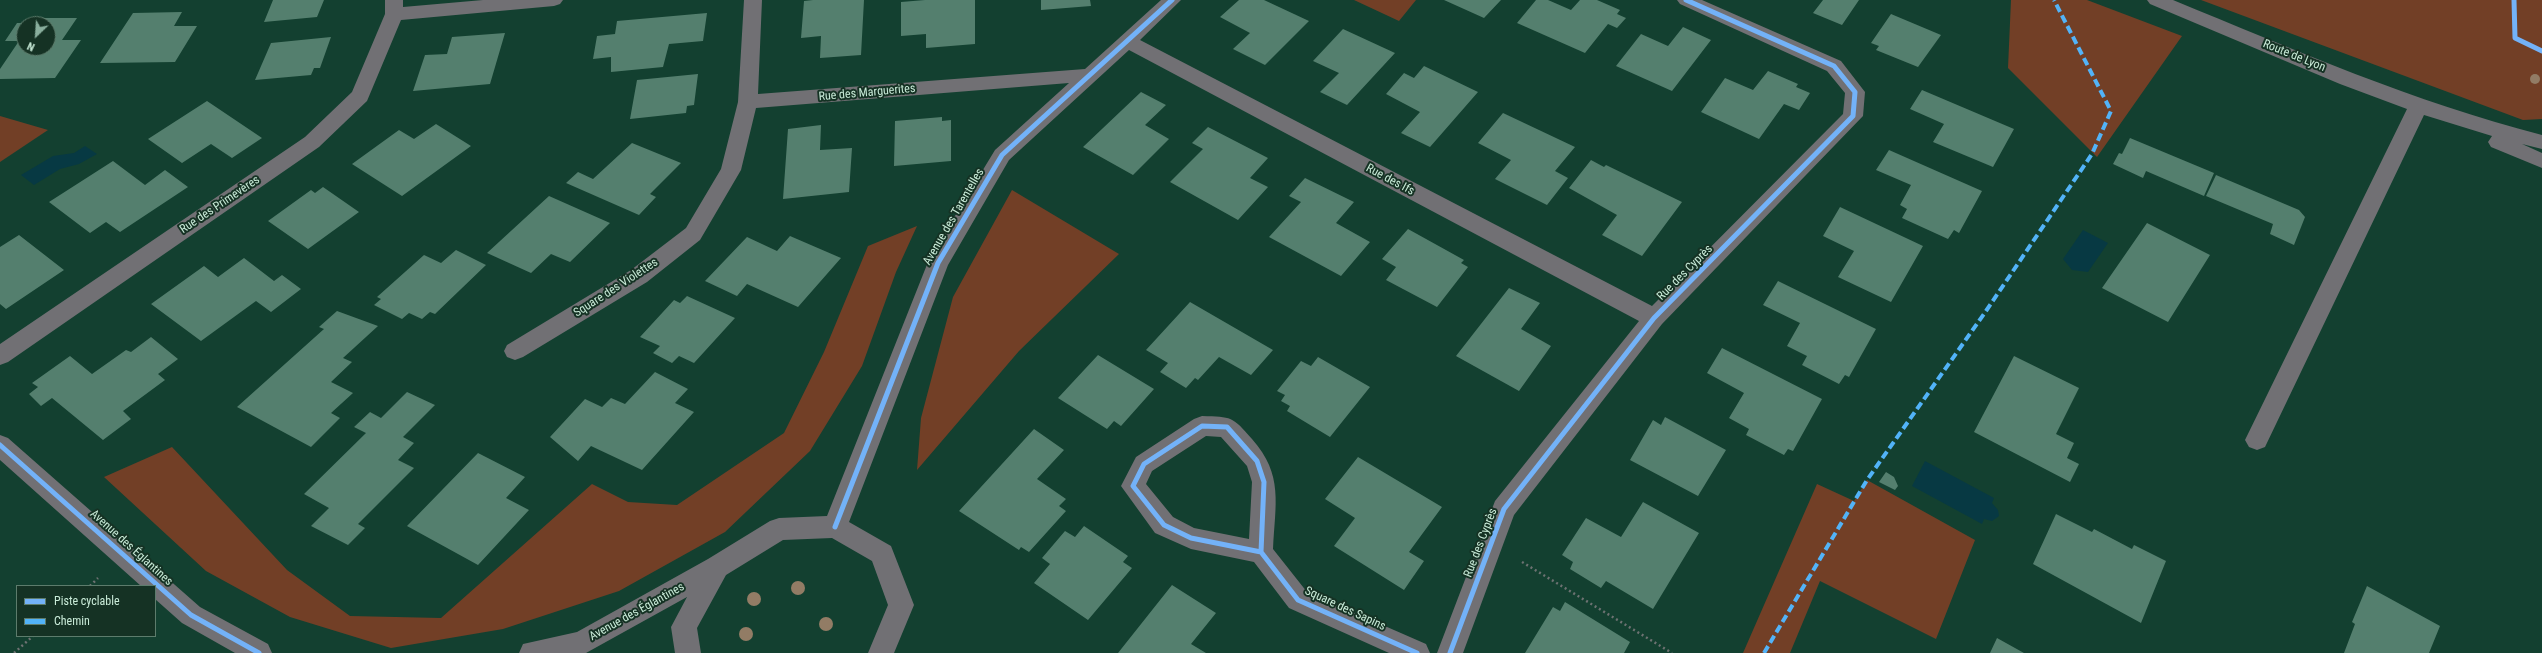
<!DOCTYPE html>
<html>
<head>
<meta charset="utf-8">
<style>
	body { margin:0 }
	#map { position:relative; width:2542px; height:653px; overflow:hidden; background:#134030; font-family:"Roboto Condensed",sans-serif }
	canvas { display:block }
	.legend { position:absolute; left:16px; top:585px; width:140px; height:52px; box-sizing:border-box; background:#153224; border:1px solid #5d7c6c; margin:0; padding:5px 7px; list-style:none; font-size:12px; color:#c9ebd8 }
	.legend li { display:flex; align-items:center; gap:8px; height:20px }
	.legend b { width:20px; border:1px solid #5d7c6c }
	.north { position:absolute; left:16px; top:16px; width:40px; height:40px; box-sizing:border-box; background:#153224; border:1px solid #5d7c6c; border-radius:50%; rotate:205deg; font-size:11px; font-weight:700; line-height:16px; text-align:center; color:#c9ebd8 }
	.north::after { content:''; display:block; margin:auto; width:14px; height:18px; background:#89af9d; clip-path:polygon(50% 0,100% 100%,50% 72%,0 100%) }
</style>
</head>
<body>
<div id="map">
<canvas width="2542" height="653"></canvas>
<ul class="legend">
<li><b style="height:5px;background:#73b2f8"></b>Piste cyclable</li>
<li><b style="height:5px;background:#52b3f8"></b>Chemin</li>
</ul>
<div class="north">N</div>
</div>
<script>
const ctx = document.querySelector('canvas').getContext('2d');
ctx.lineJoin = 'round';
function paint(path, color) {
  ctx.fillStyle = color;
  ctx.fill(path, 'evenodd');
}
function stroke(path, color, width, dash) {
  ctx.strokeStyle = color;
  ctx.lineWidth = width;
  ctx.lineCap = dash ? 'butt' : 'round';
  ctx.setLineDash(dash || []);
  ctx.stroke(path);
}
function write(font, color, halo, rows, align = 'center') {
  ctx.font = font + ' "Roboto Condensed",sans-serif';
  ctx.lineWidth = 4;
  ctx.setLineDash([]);
  ctx.textBaseline = 'middle';
  ctx.strokeStyle = halo;
  ctx.fillStyle = color;
  for (const [text, x, y, turn = 0] of rows) {
    ctx.save();
    ctx.translate(x, y);
    ctx.rotate((+turn || 0) * Math.PI / 180);
    ctx.textAlign = isNaN(turn) ? turn : align;
    if (halo) ctx.strokeText(text, 0, 0);
    ctx.fillText(text, 0, 0);
    ctx.restore();
  }
}
paint(new Path2D(`
	M1354,0H1416L1399,21Z
	M2011,0H2087L2182,36L2097,157L2008,68Z
	M2201,0H2542V119L2523,120Z
	M0,116L48,130L0,162Z
	M1012,190L1119,254L1019,351L917,470L921,418L953,297Z
	M917,226L896,272L862,366L810,451L725,532L619,591L503,629L391,648L290,617L206,571L104,477L172,447L287,570L350,616L441,618L592,484L628,502L677,505L784,433L824,352L868,246Z
	M1867,480L1975,540L1936,639L1820,581L1790,653H1743L1817,484L1854,501Z`), '#723f26');
paint(new Path2D(`
	M85,146L97,154L79,164L60,169L34,185L21,175L53,156L74,153Z
	M2083,230L2108,243L2088,272L2072,270L2063,259Z
	M1925,461L1994,498L1992,503L1998,510L1999,516L1992,521L1984,519L1982,524L1912,486Z`), '#073943');
paint(new Path2D(`
	M273,0H324L317,17L264,22Z
	M813,0H864L861,55L820,58L821,36L801,38L804,1Z
	M925,0H975V44L926,48V34L901,36V2Z
	M1041,0H1090L1091,6L1041,10Z
	M1239,0H1264L1309,21L1265,65L1233,49L1250,33L1220,17Z
	M1444,0H1501L1484,18Z
	M1536,0H1548L1571,10L1580,0H1597L1620,10L1617,14L1626,18L1617,28L1608,24L1585,53L1517,23Z
	M1823,0H1859L1842,25L1813,13Z
	M182,12L174,26H197L175,62L100,63L133,13Z
	M707,13L703,41L669,44L663,67L611,72V57L593,59L597,36L615,34L617,21Z
	M1891,14L1941,35L1918,67L1876,50L1879,46L1871,43Z
	M35,18H77L62,40H81L55,78L0,79V69L19,41H5L17,23H24V48H48V24H31Z
	M1683,27L1711,40L1672,91L1616,66L1641,34L1668,46Z
	M1343,29L1395,53L1347,105L1320,92L1339,73L1313,61Z
	M505,33L490,84L413,91L425,55L447,54L452,37Z
	M331,37L320,68H314L311,75L255,80L271,43Z
	M1424,66L1478,92L1430,147L1401,133L1420,112L1386,94L1404,73L1414,78Z
	M1768,71L1798,84L1796,87L1810,93L1799,110L1784,104L1759,139L1701,112L1725,78L1753,90Z
	M698,74L694,105L687,106L686,113L630,119L637,80Z
	M1922,90L2014,129L1993,167L1933,142L1944,124L1910,109Z
	M1141,92L1166,105L1145,125L1169,139L1133,175L1083,147Z
	M207,101L262,138L232,158L211,144L182,163L148,139Z
	M1503,113L1575,147L1555,171L1568,178L1547,205L1495,179L1511,160L1478,143Z
	M942,117V121L951,120V161L894,166L895,121Z
	M436,124L471,146L402,196L352,164L399,130L414,139Z
	M821,125L820,150L852,148L849,192L783,199L788,129Z
	M1208,127L1268,158L1250,178L1268,187L1238,220L1170,182L1203,149L1192,143Z
	M2130,138L2214,173L2204,196L2146,171L2143,178L2113,164L2119,153L2122,154Z
	M632,143L681,163L650,194L656,197L639,215L566,183L578,172L593,179Z
	M1889,150L1982,191L1959,233L1954,230L1948,239L1902,218L1907,209L1900,205L1911,185L1876,170Z
	M1591,160L1604,167L1606,165L1682,202L1642,256L1602,235L1617,215L1569,188Z
	M113,161L145,185L165,170L188,187L120,232L106,222L90,233L49,202Z
	M2216,175L2299,210L2305,217L2294,245L2270,234L2273,224L2206,196Z
	M1305,178L1354,202L1336,223L1370,242L1341,276L1269,237L1301,202L1289,196Z
	M323,187L359,212L308,249L268,221L311,190L315,193Z
	M549,196L610,223L570,262L551,254L531,273L487,253Z
	M1840,207L1923,246L1891,302L1838,277L1854,251L1823,236Z
	M2147,223L2210,255L2168,322L2102,288Z
	M1408,229L1464,260L1461,263L1468,267L1437,307L1386,280L1396,267L1382,259Z
	M19,235L64,270L6,309L0,304V247Z
	M790,236L841,258L798,307L747,284L737,296L705,281L747,237L777,251Z
	M456,250L486,265L435,314L430,312L422,319L409,313L402,319L374,305L381,299L377,297L424,255L441,263Z
	M244,258L274,281L282,275L301,289L271,312L256,301L201,341L151,304L204,266L218,277Z
	M1778,281L1876,329L1849,377L1845,375L1839,384L1802,365L1807,356L1787,346L1800,323L1763,305Z
	M1509,288L1540,303L1521,329L1551,346L1519,391L1456,356Z
	M687,296L735,318L694,363L679,356L672,363L653,353L660,346L640,337L674,300L680,303Z
	M1190,302L1273,350L1251,375L1219,357L1198,380L1195,378L1186,388L1160,372L1168,363L1146,350Z
	M337,311L378,326L343,358L352,362L331,382L353,393L331,413L340,418L311,447L237,407L324,329L319,327Z
	M151,337L178,359L158,374L165,380L123,411L131,419L103,440L52,398L41,406L29,394L38,387L32,383L70,356L92,374L126,350L131,352Z
	M1722,348L1822,399L1793,451L1788,449L1784,455L1746,435L1749,429L1729,418L1744,393L1707,373Z
	M1098,355L1154,389L1121,426L1114,421L1107,429L1058,398Z
	M2014,356L2079,388L2056,434L2074,443L2067,458L2079,464L2070,482L1974,432Z
	M1318,357L1370,387L1330,437L1287,411L1290,406L1281,401L1285,395L1277,391L1301,361L1311,366Z
	M655,372L688,389L675,403L694,412L642,470L591,446L578,461L550,437L585,399L602,407L611,398L625,404Z
	M407,392L435,405L403,437L414,443L398,460L414,468L358,524L365,528L348,545L311,526L329,508L304,494L366,433L354,427L370,412L381,418Z
	M1665,417L1726,450L1698,496L1630,460L1653,420L1661,425Z
	M1034,429L1064,450L1037,479L1066,499L1059,506L1066,511L1029,552L1021,547L1019,550L959,511Z
	M478,453L525,477L506,498L529,510L478,565L407,526Z
	M1358,457L1442,507L1409,552L1424,561L1404,590L1334,546L1355,518L1325,499Z
	M1886,472L1894,477L1898,486L1895,490L1879,482Z
	M1643,502L1699,533L1653,609L1606,581L1601,588L1570,569L1573,562L1562,555L1586,518L1621,537Z
	M2056,514L2092,532L2094,529L2132,549L2134,545L2166,561L2141,623L2033,564Z
	M1084,526L1128,556L1123,562L1132,568L1088,620L1034,583L1050,564L1042,558L1065,531L1075,537Z
	M1172,585L1216,613L1191,644L1206,653H1118Z
	M2367,586L2440,626L2429,653H2344L2355,624L2352,622Z
	M1565,602L1630,642L1624,653H1525L1553,607L1560,611Z
	M1997,638L2024,653H1990Z`), '#547f6e');
stroke(new Path2D(`
	M1522,562L1672,653
	M90,586L98,578
	M14,653L33,636`), '#6d7272', 2.5, [2, 3]);
paint(new Path2D(`
	M385,0H403V7L483,0H563L560,4L554,6L401,20L367,101L319,147L8,362L0,365V344L305,137L352,92L385,14Z
	M744,0H762L758,94L1085,69L1161,0H1181L1140,40L1652,306L1843,114L1845,93L1827,71L1680,4L1677,0H1702L1841,61L1865,92L1863,116L1662,324L1514,515L1463,653H1437L1495,501L1639,321L1129,50L1009,160L948,265L849,522L891,546L914,605L894,653H868L888,605L872,561L832,538L783,540L726,575L697,628L701,653H675L671,627L687,597L586,653H519L523,644L577,632L708,559L770,521L779,518L827,516L930,257L995,150L1069,83L756,108L741,170L700,240L647,282L523,357L515,360L507,357L504,351L507,345L631,270L686,228L721,169L738,102Z
	M2147,0H2173C2295,50 2414,102 2542,135V149L2522,144L2542,153V168L2491,147L2488,142L2492,136L2424,115L2265,447L2257,450L2249,447L2245,440L2407,109L2340,84L2150,4Z
	M1202,416C1232,417 1232,416 1252,439C1284,475 1275,504 1273,549L1307,592L1426,644L1430,653H1389L1289,608L1254,562L1191,549L1155,533L1121,486L1136,457L1194,419ZM1206,436L1221,437L1247,466L1252,482L1249,539L1194,528L1173,517L1146,484L1152,471Z
	M0,435L8,438L200,607L268,644L272,653H235L182,623L155,599V586H141L0,460Z`), '#717074');
stroke(new Path2D(`
	M1764,653L1867,480L1986,311L2092,154L2111,111L2054,0`), '#52b3f8', 4, [8, 4]);
stroke(new Path2D(`
	M2514,0L2515,38L2542,51
	M1202,426L1227,427L1257,461L1264,482L1261,552L1191,538L1164,525L1133,486L1144,464Z
	M0,445L191,615L259,653
	M835,527L938,263L1002,155L1172,0
	M1261,552L1298,600L1417,653
	M1450,653L1504,509L1654,318L1853,116L1855,92L1834,66L1686,0`), '#73b2f8', 5);
ctx.fillStyle = '#927c65';
for (const [x, y, r] of [
	[2535,79,5],
	[798,588,7],
	[754,599,7],
	[826,624,7],
	[746,634,7]
]) {
  ctx.beginPath();
  ctx.arc(x, y, r, 0, 2 * Math.PI);
  ctx.fill();
}
write('12px', '#c9ebd8', '#153224', [
	["Route de Lyon",2294,56,22],
	["Rue des Marguerites",867,93,-5],
	["Rue des Ifs",1390,180,28],
	["Rue des Primevères",220,205,-34],
	["Avenue des Tarentelles",954,217,-60],
	["Rue des Cyprès",1685,273,-45],
	["Square des Violettes",616,288,-33],
	["Rue des Cyprès",1481,543,-69],
	["Avenue des Églantines",131,548,42],
	["Square des Sapins",1345,609,25],
	["Avenue des Églantines",637,612,-29]
]);
</script>
</body>
</html>
